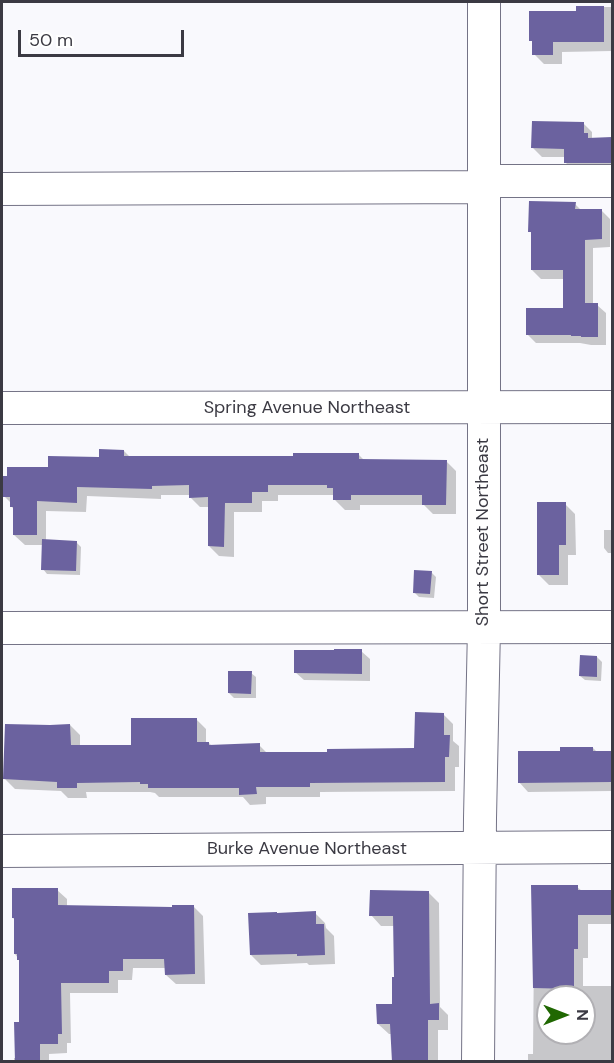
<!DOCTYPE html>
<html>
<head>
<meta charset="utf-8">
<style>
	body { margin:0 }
	#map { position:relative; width:614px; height:1063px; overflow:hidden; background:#f9f9fd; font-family:"DM Sans",sans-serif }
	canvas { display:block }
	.frame { position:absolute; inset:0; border:3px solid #3b3a43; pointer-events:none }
	.north { position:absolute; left:536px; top:985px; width:60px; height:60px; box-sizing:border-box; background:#fff; border:2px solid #b1b0b4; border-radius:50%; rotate:90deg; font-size:16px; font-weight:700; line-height:24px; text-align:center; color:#3b3a43 }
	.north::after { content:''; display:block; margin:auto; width:21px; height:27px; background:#206802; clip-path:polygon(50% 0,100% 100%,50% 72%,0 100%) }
	.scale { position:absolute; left:18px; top:30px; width:166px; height:27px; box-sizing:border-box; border:3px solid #3b3a43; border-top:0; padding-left:8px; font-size:18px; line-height:21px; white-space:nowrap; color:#3b3a43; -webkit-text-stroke:4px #fff; paint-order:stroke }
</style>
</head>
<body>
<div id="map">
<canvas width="614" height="1063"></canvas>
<div class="frame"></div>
<div class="north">N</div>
<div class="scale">50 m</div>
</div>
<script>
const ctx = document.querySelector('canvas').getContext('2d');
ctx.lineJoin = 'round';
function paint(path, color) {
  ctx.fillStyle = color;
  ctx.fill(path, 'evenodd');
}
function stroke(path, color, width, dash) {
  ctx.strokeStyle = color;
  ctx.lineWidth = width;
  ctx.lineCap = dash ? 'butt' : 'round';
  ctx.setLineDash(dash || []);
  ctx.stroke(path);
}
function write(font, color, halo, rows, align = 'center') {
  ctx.font = font + ' "DM Sans",sans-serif';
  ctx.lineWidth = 6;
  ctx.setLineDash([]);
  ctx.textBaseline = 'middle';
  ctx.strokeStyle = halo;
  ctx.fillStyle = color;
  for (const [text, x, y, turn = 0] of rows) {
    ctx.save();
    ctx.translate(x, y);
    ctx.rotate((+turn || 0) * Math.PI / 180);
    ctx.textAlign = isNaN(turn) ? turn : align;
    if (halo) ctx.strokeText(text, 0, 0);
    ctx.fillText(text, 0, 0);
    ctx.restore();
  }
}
paint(new Path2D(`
	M577,7H612V51L562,52V64H544L534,54V44L531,40L577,13Z
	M583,123L592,132V139L612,138V171H574L565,162V157H542L533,148Z
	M575,204L582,211L601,210L610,219V247L593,248V305H597L606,313V345H591L580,343H536L527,334L565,310V279H541L532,270V234L530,231Z
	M124,451L131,458H294L359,455L365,461H446L456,471V514H433L424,505H360V510H345L335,500V495H278V501H262V512H234V557L219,556L209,546L210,507H200L190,497V495H161V499L87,496L86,512L46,511V541L76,542L81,547L80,575L47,574L43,569L44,545H25L14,535V510L12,507V504L4,496L49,469L100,459Z
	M565,504L575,514L576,555H568V585H549L539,575Z
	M604,530H612V553H608L604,548Z
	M431,572L436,577L434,598L419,597L414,592Z
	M361,651L370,659V681L304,680L295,672Z
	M597,657L602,662L601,681L585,680L580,676Z
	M251,673L256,677V698H234L229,693Z
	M443,714L453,724V741L459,746V767H455V791L320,792V797H266V804L250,805L243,797H159L155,793L150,792H86L87,798H68L61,791L15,789L5,779L70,725L80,735V746H133L196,719L206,729V743H209L212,746L259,745L268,754L416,749Z
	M593,748L597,752H612V791L528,792L519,782L561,753Z
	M577,887L582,891H611L612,893V924H588V958H583V986H612L611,1062H528V1054H533L534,947ZM548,997H584V1033H548Z
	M57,890L67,899V907L173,908L193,906L203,916L205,984H176L166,975V968H133L132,980H118V993H70L71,1043H67V1053L49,1054V1062H14V1058H17L20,1023V961L15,954V920L13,918Z
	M429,893L439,903L440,1007L448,1015V1030H438V1062H393L392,1034H389L378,1024L393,1006L396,978L395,926H381L371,915Z
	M315,913L325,923L326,928L334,936L335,964L309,965L307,963L261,965L251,955Z`), '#0003');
paint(new Path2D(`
	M576,6H604V42H553V55H532V41H529V11H576Z
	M532,121L584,122V133H588V138L612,137V163H564V149L531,148Z
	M529,201L576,202L575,209H602V239L585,240V303H598V337H581V336H571V335H526V308H563V270H531V232H528Z
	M99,449L124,450V456H293V453H359V459L447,460L446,505H422V495H351V500H333V488H327V485H268V492H252V503H225L224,547L208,546V497L189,498V485L152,486V489L77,487V503L37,501V535H13V507H10V497H2V476H7V467H48V456L99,457Z
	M537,502H566V545H559V575H537Z
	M42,539L77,541L76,571L41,570Z
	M414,570L432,571L430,594L413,593Z
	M334,649H362V674L294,673V650H334Z
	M580,655L597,656V677L579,676Z
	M228,671H252L251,694L228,693Z
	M415,712L444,713V735H450L449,757H445V782L310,783V787H256L257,794L239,795V788H148V784H140V782L77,783V788H57V782L3,779L5,724L50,725L70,724L71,745H131V718H197V742H209V745L260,743V752H327V749L414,748Z
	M560,747H593V751H612V782L518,783V751H560Z
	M531,885H578V890H612V915H578V949H574V989L533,988Z
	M12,888H58V905L172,907V905H194L195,974L165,975L164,959H123V971H109V983H61L62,1034H58V1044H40V1062H15L14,1022H19V960H17V954H14V918H12Z
	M370,890L429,891L430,1004L439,1003V1020H428V1062H392L390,1024H377L376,1004H392V977H394L393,916H369Z
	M316,911V924H324L325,955L297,956V954L250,955L248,913L277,912V913Z`), '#6b629f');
const minor = new Path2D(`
	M484,181H612
	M2,189L484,187
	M2,408L612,407
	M2,628L612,627
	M2,851L612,847
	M478,1062L480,818L484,627V2`);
stroke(minor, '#747386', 34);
stroke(minor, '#fff', 32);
write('18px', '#3b3a43', '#fff', [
	["Spring Avenue Northeast",307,408],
	["Short Street Northeast",483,532,-90],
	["Burke Avenue Northeast",307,849]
]);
</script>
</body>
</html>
